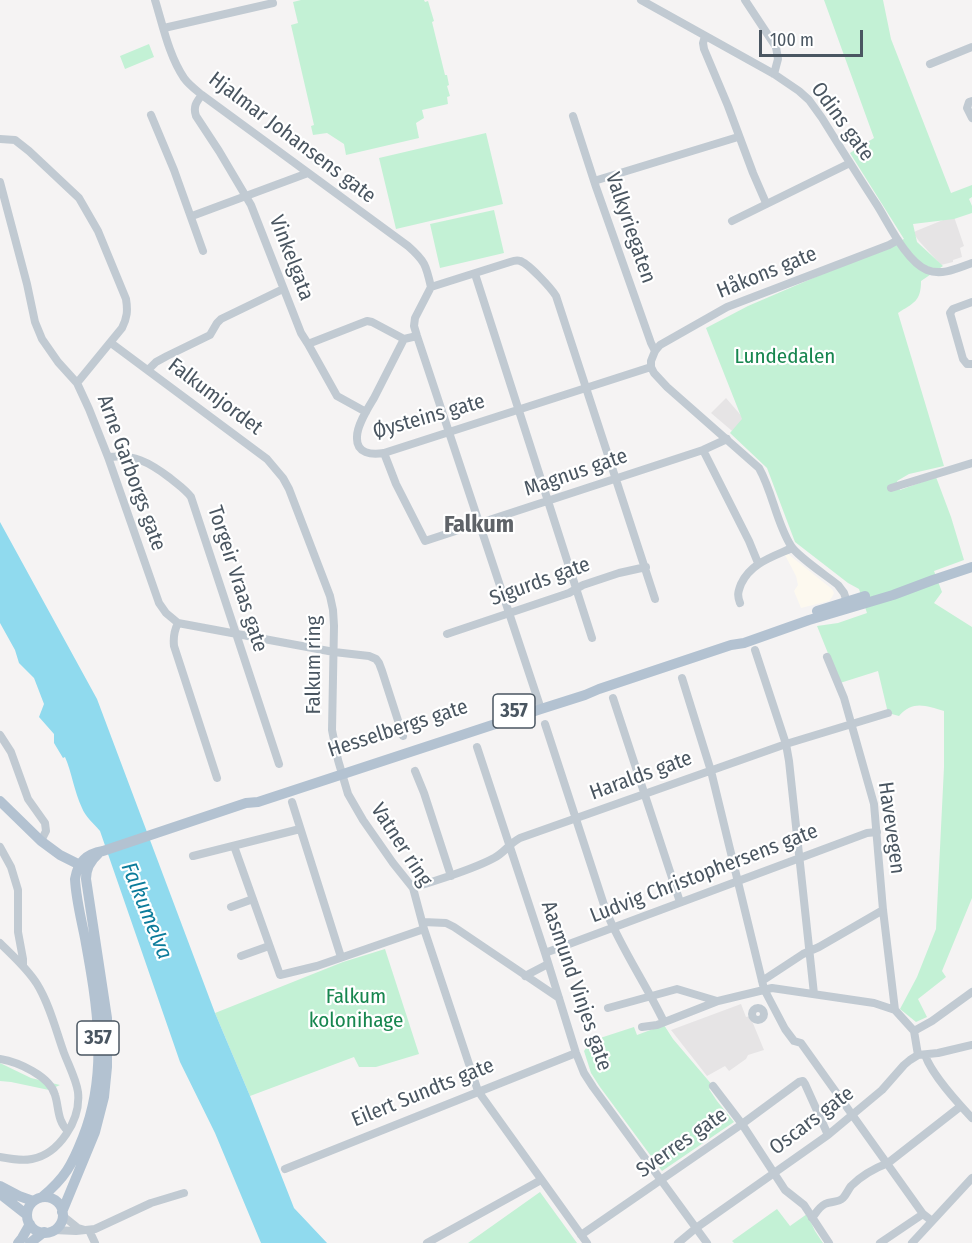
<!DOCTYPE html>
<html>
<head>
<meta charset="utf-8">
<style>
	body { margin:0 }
	#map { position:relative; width:972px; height:1243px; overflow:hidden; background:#f5f3f3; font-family:"Fira Sans Condensed",sans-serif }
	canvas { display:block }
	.scale { position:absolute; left:759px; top:30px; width:104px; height:27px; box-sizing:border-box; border:3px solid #4a5661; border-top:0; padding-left:8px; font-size:18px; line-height:21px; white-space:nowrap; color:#4a5661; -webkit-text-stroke:4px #fff; paint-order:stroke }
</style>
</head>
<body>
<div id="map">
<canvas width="972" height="1243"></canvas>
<div class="scale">100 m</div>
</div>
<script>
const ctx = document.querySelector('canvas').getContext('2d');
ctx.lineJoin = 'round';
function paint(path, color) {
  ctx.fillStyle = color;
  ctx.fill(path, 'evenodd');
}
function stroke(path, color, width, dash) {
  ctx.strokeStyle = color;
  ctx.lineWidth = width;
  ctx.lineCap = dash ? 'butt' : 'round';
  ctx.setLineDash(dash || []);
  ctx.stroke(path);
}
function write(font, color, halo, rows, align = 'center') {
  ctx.font = font + ' "Fira Sans Condensed",sans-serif';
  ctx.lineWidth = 4.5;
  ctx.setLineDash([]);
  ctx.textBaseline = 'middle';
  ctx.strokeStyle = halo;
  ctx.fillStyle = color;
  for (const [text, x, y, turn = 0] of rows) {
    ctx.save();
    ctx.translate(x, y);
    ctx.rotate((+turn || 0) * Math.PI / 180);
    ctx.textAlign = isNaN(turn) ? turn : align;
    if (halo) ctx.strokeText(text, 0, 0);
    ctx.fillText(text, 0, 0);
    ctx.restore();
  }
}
paint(new Path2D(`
	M788,554L832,589L834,593L832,597L829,601L801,608L794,591L798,585L796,576L785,555Z`), '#fdf9ef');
paint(new Path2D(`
	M950,205L964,246L960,248L962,257L953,260V262L941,265L919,241L913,233L916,231L943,220Z
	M726,398L745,420L738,436L711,413Z
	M741,1004L746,1017L750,1016L764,1050L748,1055L746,1059L729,1071L725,1066L707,1076L671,1030Z`), '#e6e4e5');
paint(new Path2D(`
	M301,0H424L425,2L428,1L434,21L432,22L445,75H447L449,85L447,86L450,96L447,97L448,104L422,110L424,118L416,123L419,138L346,155L344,144L327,133L313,135L311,126L314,125L291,25L298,23L293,2Z
	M824,0H883L891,39L951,193L972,185V197L969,199L972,206V213L954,219L913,224L917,242L943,266L921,281C921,302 913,303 898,313L944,466L909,474L897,481L900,490L936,477L951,517L964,560L934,571L942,592L934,603L972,627V898L942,971L946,977L918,999L927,1017L916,1022L900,1009L917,977L936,929L944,767V711C926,706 913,700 899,716L888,713L878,671L840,683L817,626L838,623L867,613L859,589L848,583L795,542L767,468L730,433L742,419L706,328L748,306L904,239L850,153L874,138Z
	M149,44L154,57L125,69L120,56Z
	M486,133L503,204L396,229L379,158Z
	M494,210L504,253L440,268L430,224Z
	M385,949L419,1054L376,1067H359L354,1057L250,1096L215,1013L343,962Z
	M664,1025L673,1039L713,1086L709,1089L717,1101L734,1122L662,1171L600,1087L591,1073L584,1051L591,1041L634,1027L637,1035Z
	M0,1063L31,1078L60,1085L49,1090L11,1082L0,1081Z
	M540,1192L577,1243H468Z
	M777,1209L790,1226L807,1214L815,1231L823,1243H734L732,1241Z`), '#c3f1d5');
paint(new Path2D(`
	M0,522L97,699L215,1013L250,1096L294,1208L327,1243H261L215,1133L180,1062L100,831C94,824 85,816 82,808C74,791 72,773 65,757L63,758L54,743V734L39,717L44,704L34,678L19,663L15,650L0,623Z`), '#90daee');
stroke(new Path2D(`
	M155,0C163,26 169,56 184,78C189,85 196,90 202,95L408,246C425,261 426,265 431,287
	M641,0L774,74L799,91L809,100L822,118C840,147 858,176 877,205C889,224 906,261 927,270C942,276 958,268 972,263
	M745,0L776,47L778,59L774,74
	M164,28L273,3
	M705,36L703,43L704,49L728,106L753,173L766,203
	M930,64L972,47
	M202,95C196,102 193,107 196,116L219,151L251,205L301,333L308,344L367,321L372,322L404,339
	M972,101L969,102L967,108L972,118
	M151,115L174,170L203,251
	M573,116L596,187L651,343L655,351
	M0,139L15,140L29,151L79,198L98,231L126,299C128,311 127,318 122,328L77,383
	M594,181L738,137
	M0,182L27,284L35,322L42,339L58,362L77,383L89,409L108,457L159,603L166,613L178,623C174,631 173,637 174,646L217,778
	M192,216L308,173
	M732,221L850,163
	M475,274L592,638
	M431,287L510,262C513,261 517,260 520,261C528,263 551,288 556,296L655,599
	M431,287L415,318L414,326L417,336L541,709
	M972,302L953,309L950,313L963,359L967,364H972
	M417,336L404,339C394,359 384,378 374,398C368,408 357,425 357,437C356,454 372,455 384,453L651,367
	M111,343L267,459L283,478L289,489L330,596L333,610L334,626L332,730L338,760L348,794L363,820L393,863L413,888L424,929L478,1091L587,1243
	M308,344L337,396L366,412
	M148,370L156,362L167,356L210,335L217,323L221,319L283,289
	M703,450L749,541L758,563
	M384,453L396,484L425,541L703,450L727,439
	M108,457C134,454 149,462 170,478C177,484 185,489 191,497L279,764
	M891,488L972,463
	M740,603C737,595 738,592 741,584C751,563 772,557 792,548
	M848,605L844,593L838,585C827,576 798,557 791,546C776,522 773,493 759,468L667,387L654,373L651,367V361L655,351L660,345L727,307L889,245L898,240
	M178,623L334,652L369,656L376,659L379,663L382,671L403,736
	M447,634L569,593L583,585L619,573L646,567
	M755,650L786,744L789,761L814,994
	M827,657L844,698L874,804L883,910L895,1010
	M682,678L711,771L764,989L785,1029L794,1041L801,1043L923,1214L932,1221
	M613,698L680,902
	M545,724L606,911C622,950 646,984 664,1022
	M0,735L11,752L28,799L45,823L46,831L41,841
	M477,747L545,953L576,1053L584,1073L593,1087L707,1243
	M415,771L424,793L451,876
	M292,802L341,957
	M234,846L280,975L317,966L424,929
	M0,847L11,867L18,890V932L23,959V966
	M193,856L300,829
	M413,888C439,879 470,871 494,858C504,853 510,843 520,838L786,744L888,713
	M231,907L253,899
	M423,922L446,923L454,927L559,998
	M0,943C13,956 28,969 37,984C50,1005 56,1031 64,1053C69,1066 76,1079 78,1092C81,1120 59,1154 32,1159C21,1161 11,1159 0,1157
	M545,953L867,833L877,832
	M241,956L269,946
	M525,976L548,964
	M762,981L803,954L819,947L883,910
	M752 1014a6 6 0 1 1 12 0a6 6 0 1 1-12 0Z
	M608,1008L677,989L717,1001
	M642,1027L657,1025L718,1001L772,988L874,1003L895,1010L914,1031L918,1055
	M914,1031L932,1021L972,992
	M925,1055C932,1075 957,1102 972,1118
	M0,1059C18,1062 50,1076 55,1095C59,1107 57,1121 68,1131
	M713,1086L742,1124L785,1190L804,1205L829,1243
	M285,1169L576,1053
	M63,1216L78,1228L85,1230
	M812,1218C816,1213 819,1207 825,1204C831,1201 838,1203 843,1198C846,1195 848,1190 851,1186C861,1176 875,1168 888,1163L961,1106
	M54,1230L76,1231L95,1229L151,1203L184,1193
	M89,1230L95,1243
	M581,1235L742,1124L799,1082L803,1081L805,1084L828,1135
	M427,1243L541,1180
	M678,1243L696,1228L828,1135L882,1090L904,1065L910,1060L918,1055L938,1053L972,1045
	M880,1243L923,1214
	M912,1243L972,1178`), '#c1cad2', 8);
stroke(new Path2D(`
	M817,611L865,596
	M0,801L41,841L60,855L84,867
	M0,1186L19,1196L33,1201
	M0,1194L27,1215
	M42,1197C65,1178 72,1165 83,1137C109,1072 97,1004 85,938C81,918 76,899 75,879C78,862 86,854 103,851L246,803L258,802L541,709L585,695L599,689L731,645L744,643L809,620L893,595L933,580L972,567
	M27 1215a18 18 0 1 1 36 0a18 18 0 1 1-36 0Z
	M62,1212L95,1132L104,1097L107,1067V1018L86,879C86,868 90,861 98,854
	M18,1243L22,1238L30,1224
	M30,1243L44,1232`), '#b3c2d1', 10);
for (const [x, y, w] of [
	[514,711,42],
	[98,1038,42]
]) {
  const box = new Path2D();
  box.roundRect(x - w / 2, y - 17, w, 34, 4.5);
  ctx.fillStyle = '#fff';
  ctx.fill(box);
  stroke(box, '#4a5661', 1.5);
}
write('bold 20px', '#4a5661', null, [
	["357",514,711],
	["357",98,1038]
]);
write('21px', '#4a5661', '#fff', [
	["Odins gate",842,122,54],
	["Hjalmar Johansens gate",292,138,37],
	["Valkyriegaten",630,228,71],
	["Vinkelgata",291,258,69],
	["Håkons gate",767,273,-22],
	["Falkumjordet",215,397,37],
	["Øysteins gate",429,417,-16],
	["Arne Garborgs gate",131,473,70],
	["Magnus gate",576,473,-19],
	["Torgeir Vraas gate",237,579,72],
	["Sigurds gate",540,582,-20],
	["Falkum ring",314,665,-90],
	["Hesselbergs gate",398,729,-18],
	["Haralds gate",641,776,-20],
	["Havevegen",891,828,82],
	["Vatner ring",401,845,57],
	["Ludvig Christophersens gate",704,874,-21],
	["Aasmund Vinjes gate",576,986,71],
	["Eilert Sundts gate",423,1093,-22],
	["Oscars gate",812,1121,-37],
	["Sverres gate",682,1143,-35]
]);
write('21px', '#17864f', '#fff', [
	["Lundedalen",785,357],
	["Falkum",356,997],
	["kolonihage",356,1021]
]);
write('italic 22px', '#0c7c9b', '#fff', [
	["Falkumelva",146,911,68]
]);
write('bold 24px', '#5f6368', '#fff', [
	["Falkum",479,525]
]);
</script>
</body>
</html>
